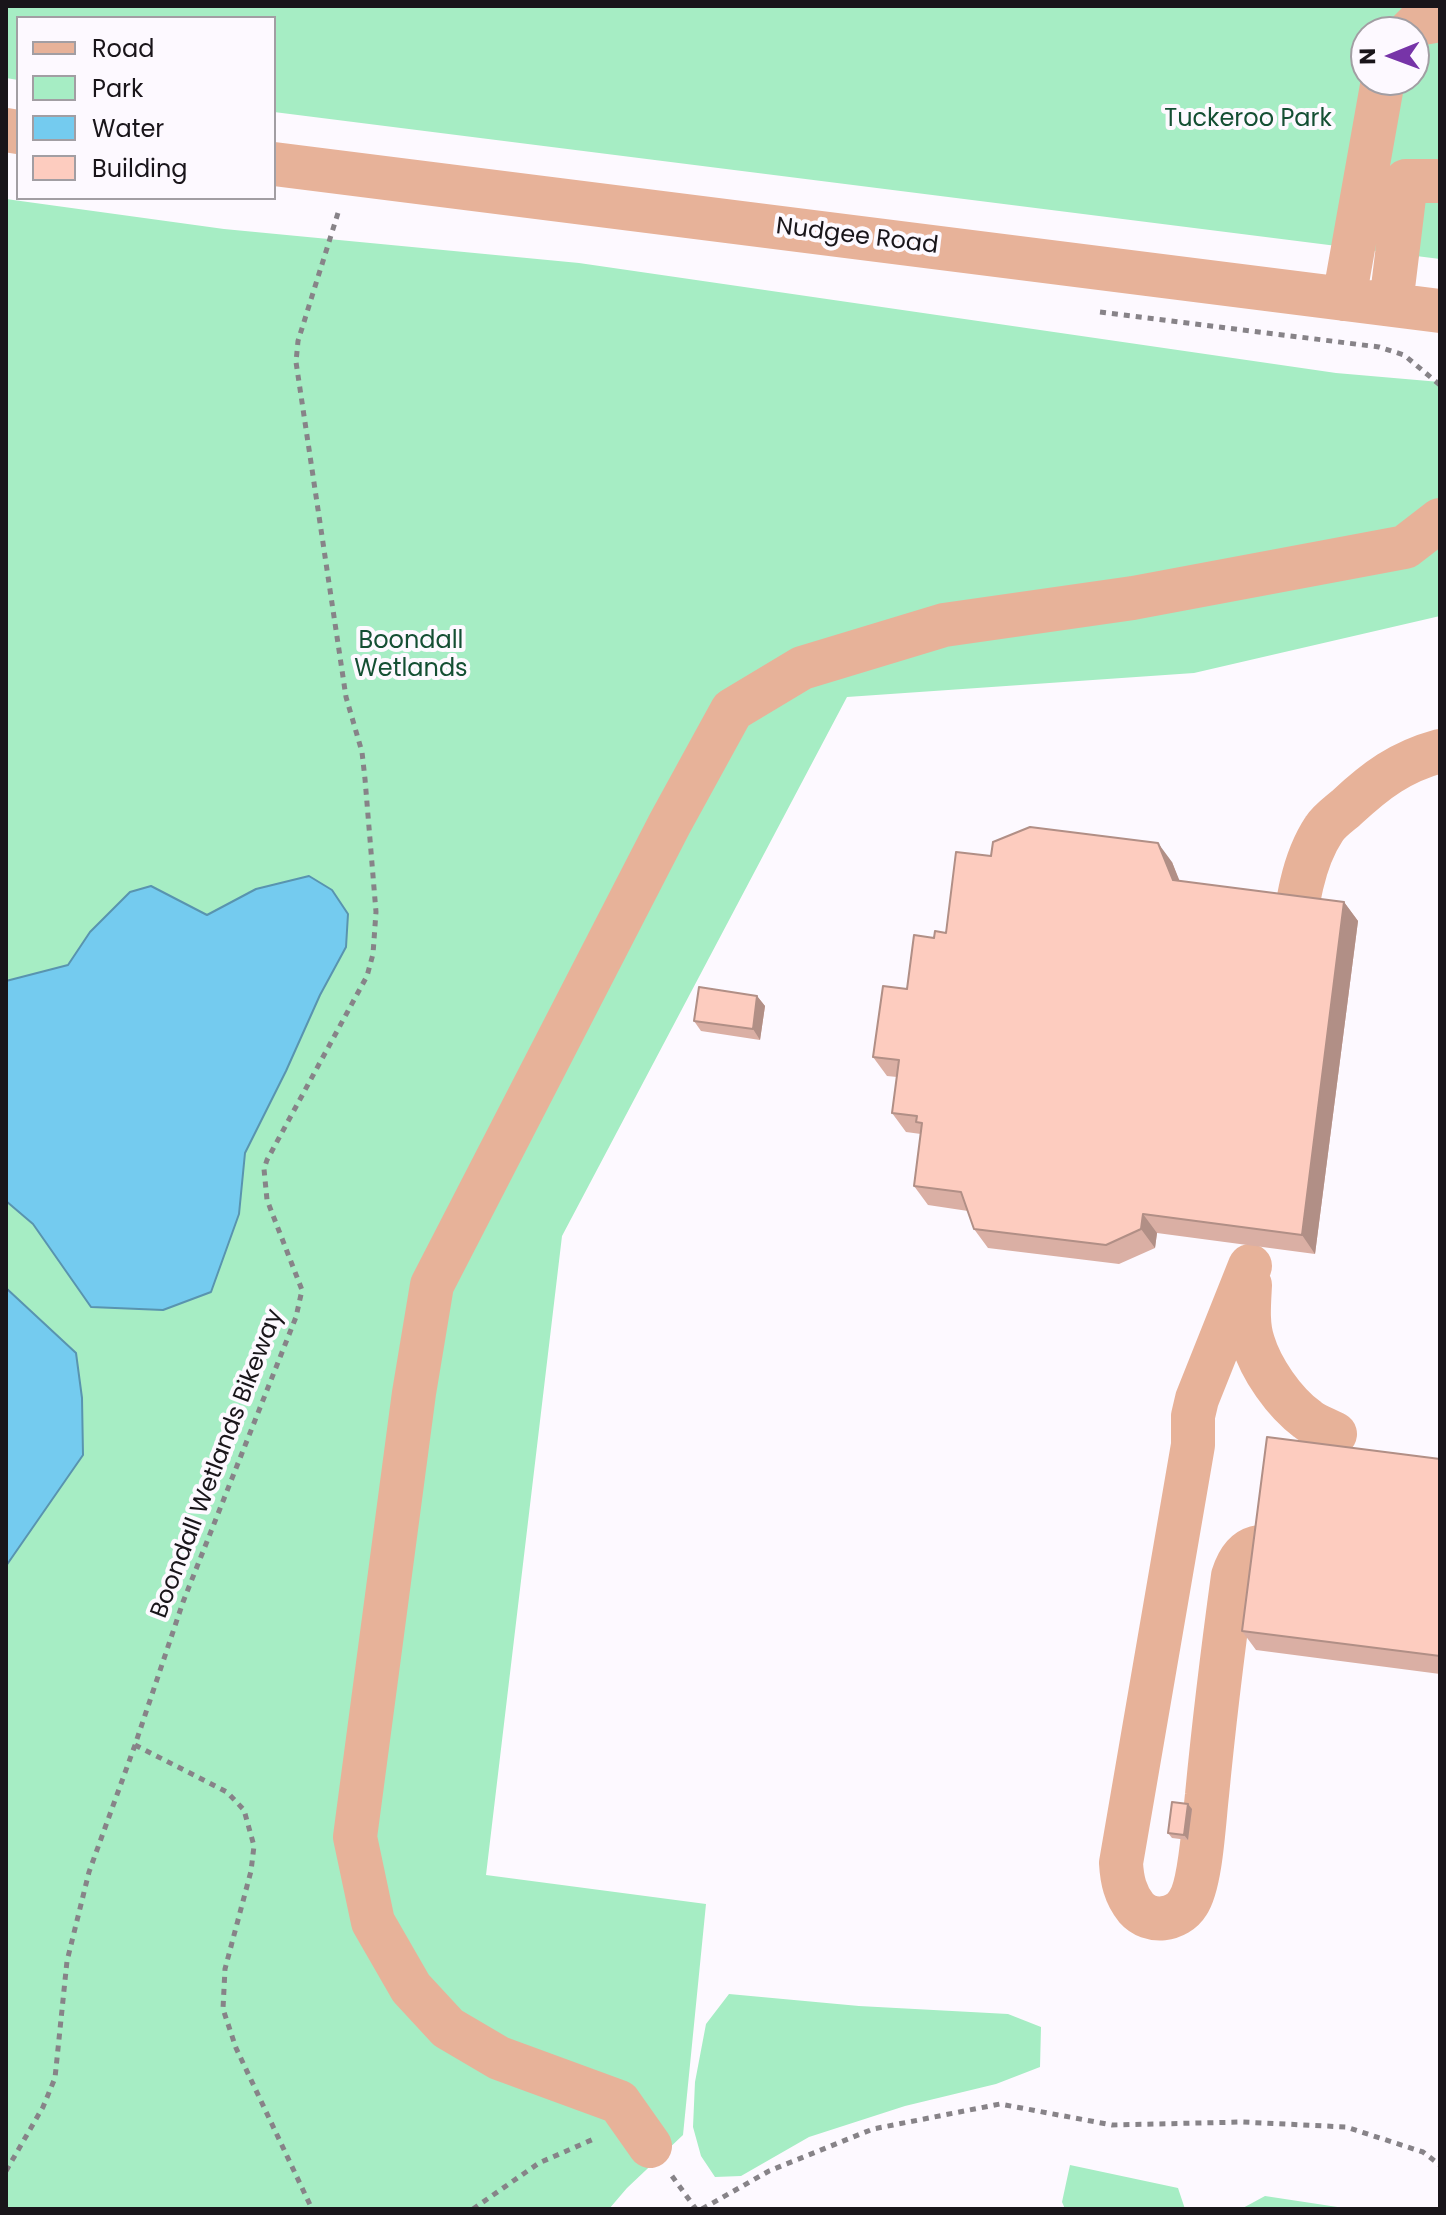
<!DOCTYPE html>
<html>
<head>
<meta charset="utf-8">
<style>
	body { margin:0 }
	#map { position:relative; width:1446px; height:2215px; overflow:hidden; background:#fdf9ff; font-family:Poppins,sans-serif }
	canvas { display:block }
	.frame { position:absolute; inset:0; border:8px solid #19151a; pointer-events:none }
	.legend { position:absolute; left:16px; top:16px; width:260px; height:184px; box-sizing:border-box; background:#fdf9ff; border:2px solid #a29ea3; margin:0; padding:10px 14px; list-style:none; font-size:24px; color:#19151a }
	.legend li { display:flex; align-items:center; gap:16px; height:40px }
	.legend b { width:40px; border:2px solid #a29ea3 }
	.north { position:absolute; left:1350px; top:16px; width:80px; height:80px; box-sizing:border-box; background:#fdf9ff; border:2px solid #a29ea3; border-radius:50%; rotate:269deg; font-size:22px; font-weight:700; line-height:32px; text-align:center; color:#19151a }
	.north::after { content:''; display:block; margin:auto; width:28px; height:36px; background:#7734a8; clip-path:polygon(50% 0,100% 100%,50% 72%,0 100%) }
</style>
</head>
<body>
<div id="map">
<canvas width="1446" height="2215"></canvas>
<div class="frame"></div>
<ul class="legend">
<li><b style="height:10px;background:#e7b299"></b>Road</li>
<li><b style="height:22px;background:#a6edc4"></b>Park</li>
<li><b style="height:22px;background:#74cbef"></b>Water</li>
<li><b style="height:22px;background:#fdccbf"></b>Building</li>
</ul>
<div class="north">N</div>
</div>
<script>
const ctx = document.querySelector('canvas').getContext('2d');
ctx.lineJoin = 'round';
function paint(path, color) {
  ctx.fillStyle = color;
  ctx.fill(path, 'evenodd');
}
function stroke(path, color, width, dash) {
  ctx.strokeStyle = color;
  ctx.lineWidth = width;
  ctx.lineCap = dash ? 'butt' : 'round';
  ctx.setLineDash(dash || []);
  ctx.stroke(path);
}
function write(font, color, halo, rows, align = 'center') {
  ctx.font = font + ' Poppins,sans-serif';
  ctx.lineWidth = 8;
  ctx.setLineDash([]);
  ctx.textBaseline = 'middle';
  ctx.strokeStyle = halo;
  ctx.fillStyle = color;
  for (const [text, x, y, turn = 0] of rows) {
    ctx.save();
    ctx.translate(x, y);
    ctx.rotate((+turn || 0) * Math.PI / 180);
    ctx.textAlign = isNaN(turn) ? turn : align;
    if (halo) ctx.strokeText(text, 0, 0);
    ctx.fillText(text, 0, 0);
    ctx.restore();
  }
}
paint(new Path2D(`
	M6,6H1440V259L274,112V18H18V80L6,78ZM1366,32H1414V80H1366Z
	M6,199L224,229L579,263L1336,373L1440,382V616L1194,673L847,697L562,1236L486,1875L706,1904L683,2135L627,2188L609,2209H6Z
	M729,1994L859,2006L1008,2014L1041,2027L1040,2067L996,2084L905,2106L809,2137L741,2176L715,2177L701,2156L693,2127L695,2082L706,2024Z
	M1070,2165L1178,2188L1185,2209H1065L1062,2202Z
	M1265,2196L1344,2208L1347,2209H1241Z`), '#a6edc4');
const water = new Path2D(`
	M309,876L332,890L348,914L346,947L320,995L286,1071L245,1153L239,1214L211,1292L163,1310L91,1307L33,1224L6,1201V981L68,965L90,932L130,892L151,886L207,915L256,889Z
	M6,1288L76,1353L82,1398L83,1455L6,1566Z`);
paint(water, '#74cbef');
stroke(water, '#5994af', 2);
stroke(new Path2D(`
	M1100,312L1379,347L1404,355L1440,385
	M135,1745L227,1792L244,1810L254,1846L251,1871L225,1969L223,2009L236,2048L312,2209
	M6,2171L43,2107L55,2078L67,1961L89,1872L135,1745L183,1602L296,1317L302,1290L267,1200L264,1169L267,1160L367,976L373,954L376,912L365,779L362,752L346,697L296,362L298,341L338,213
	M672,2176L696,2209
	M473,2209L539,2163L596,2138
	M702,2209L769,2171L873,2129L1000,2104L1112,2125L1242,2122L1346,2127L1423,2152L1440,2165`), '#878388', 5, [6, 6]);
stroke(new Path2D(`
	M1409,32L1417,24L1440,20
	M6,130L18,132
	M274,164L1440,311
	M1344,299L1383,80
	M1391,304L1406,181H1440
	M1291,955C1296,914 1300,865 1324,829C1329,821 1339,814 1346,808C1376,780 1400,762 1440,751
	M1250,1266L1197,1399L1193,1416V1445L1121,1863C1122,1880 1125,1894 1136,1908C1150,1924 1177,1921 1188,1903C1201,1884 1204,1820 1207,1795C1214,1722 1223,1649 1233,1576C1247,1532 1274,1549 1311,1554
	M1250,1285C1249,1304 1247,1324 1253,1342C1261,1369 1284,1402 1307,1419C1315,1426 1326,1429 1335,1434
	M650,2146L619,2102L499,2058L448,2028L411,1988L373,1922L355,1837L414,1393L432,1285L670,823L732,710L802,668L944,625L1133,598L1405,547L1440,520`), '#e7b299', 44);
paint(new Path2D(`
	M991,856L1172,862L1179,881L1344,902L1358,921L1315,1254L1157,1233L1155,1248L1119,1264L988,1248L974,1229L968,1211L928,1205L914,1186L921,1134L906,1132L892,1113L897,1077L887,1076L873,1057L907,989L934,938L946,933Z
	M757,996L765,1006L760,1040L701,1031L694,1021Z
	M1440,1459V1674L1256,1650L1242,1631Z
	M1192,1809L1188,1840L1172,1838L1168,1833Z`), '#daafa4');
paint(new Path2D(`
	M1158,843L1172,862L1187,899L1173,880Z
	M1344,902L1358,921L1315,1254L1302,1235Z
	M757,996L765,1006L760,1040L753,1029Z
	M1143,1214L1157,1233L1155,1248L1141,1229Z
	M1188,1804L1192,1809L1188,1840L1184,1835Z`), '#b18f86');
const building = new Path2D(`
	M1030,827L1158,843L1173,880L1344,902L1302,1235L1143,1214L1141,1229L1106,1245L974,1229L961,1192L914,1186L922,1123L916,1122L917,1116L892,1113L899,1060L873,1057L883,986L907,989L914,935L934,938L935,931L946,933L956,852L991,856L993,842Z
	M699,987L757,996L753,1029L694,1021Z
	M1267,1437L1440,1459V1656L1242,1631Z
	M1172,1802L1188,1804L1184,1835L1168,1833Z`);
paint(building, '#fdccbf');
stroke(building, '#b18f86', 2);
write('24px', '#144f33', '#fdf9ff', [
	["Tuckeroo Park",1248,120],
	["Boondall",411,642],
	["Wetlands",411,670]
]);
write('24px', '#19151a', '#fdf9ff', [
	["Nudgee Road",857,237,7],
	["Boondall Wetlands Bikeway",218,1464,-69]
]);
</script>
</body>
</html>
